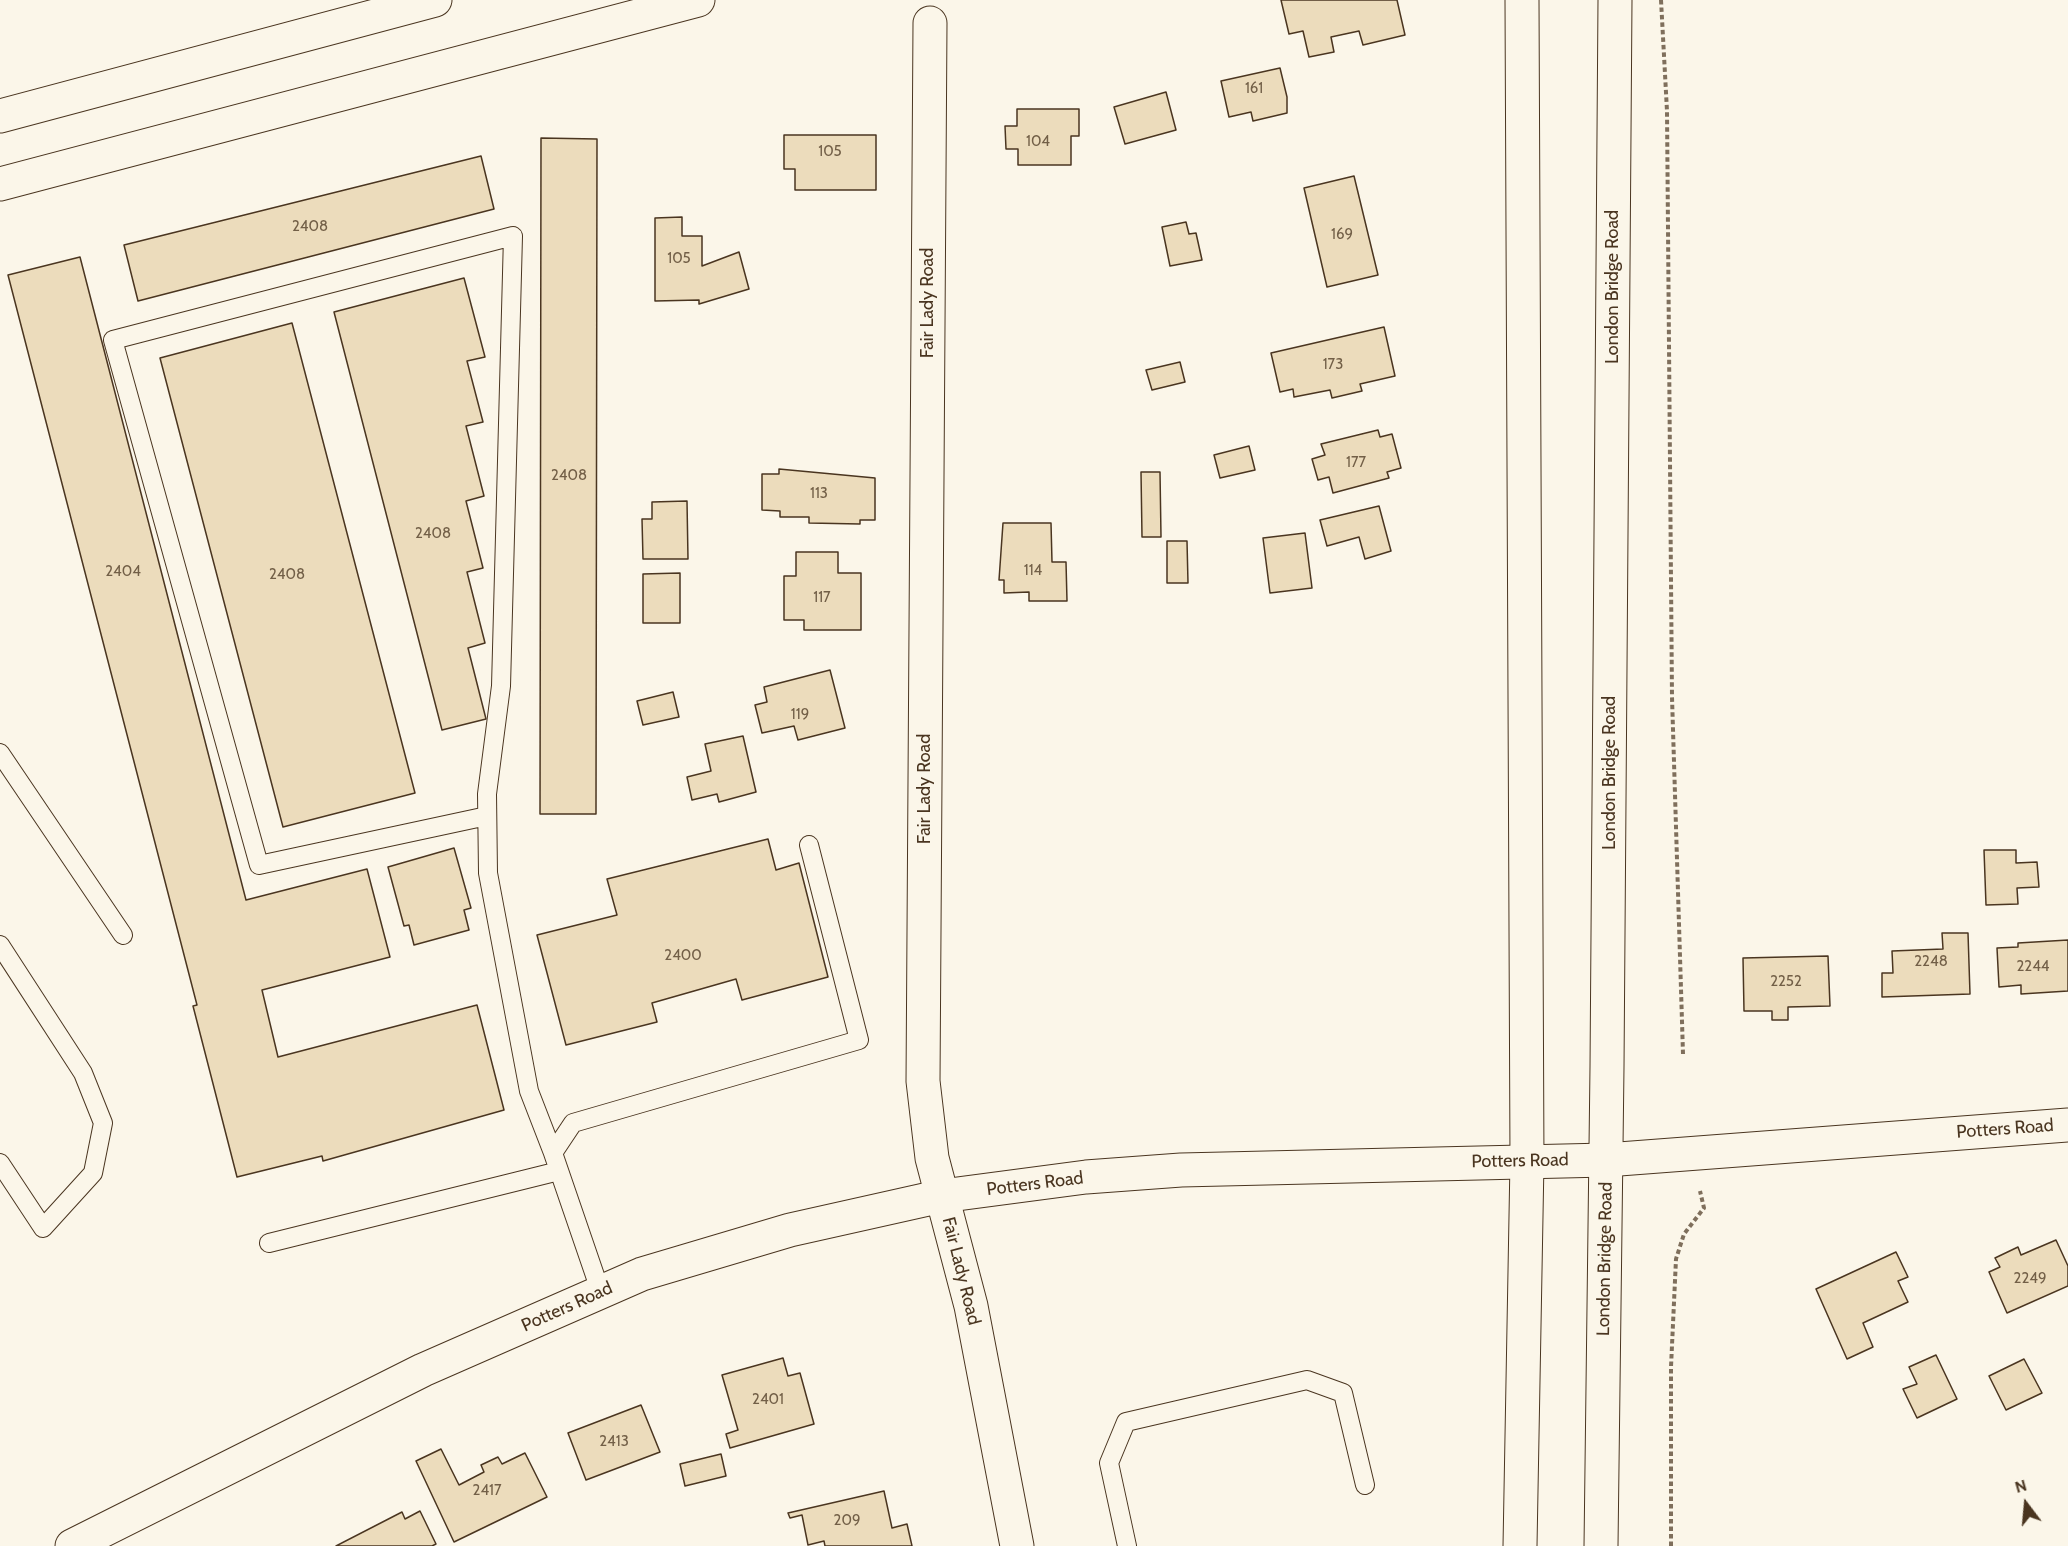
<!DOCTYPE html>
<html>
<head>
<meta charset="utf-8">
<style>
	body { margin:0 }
	#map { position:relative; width:2068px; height:1546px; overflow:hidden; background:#fbf6e9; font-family:Cabin,sans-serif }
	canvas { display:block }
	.north { position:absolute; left:1996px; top:1474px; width:60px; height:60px; -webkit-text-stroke:4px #fbf6e9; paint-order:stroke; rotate:344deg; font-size:16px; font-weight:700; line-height:24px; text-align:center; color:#4a3520 }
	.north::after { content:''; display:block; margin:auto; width:21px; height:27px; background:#4a3520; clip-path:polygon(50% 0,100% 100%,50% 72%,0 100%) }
</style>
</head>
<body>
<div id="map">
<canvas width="2068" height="1546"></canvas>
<div class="north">N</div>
</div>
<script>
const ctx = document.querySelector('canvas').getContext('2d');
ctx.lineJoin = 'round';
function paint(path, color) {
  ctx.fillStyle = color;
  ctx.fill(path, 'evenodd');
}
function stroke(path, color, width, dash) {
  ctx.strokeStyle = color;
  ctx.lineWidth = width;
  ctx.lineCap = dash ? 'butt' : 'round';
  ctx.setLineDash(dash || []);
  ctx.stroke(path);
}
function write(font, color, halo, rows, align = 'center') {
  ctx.font = font + ' Cabin,sans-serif';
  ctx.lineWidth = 4.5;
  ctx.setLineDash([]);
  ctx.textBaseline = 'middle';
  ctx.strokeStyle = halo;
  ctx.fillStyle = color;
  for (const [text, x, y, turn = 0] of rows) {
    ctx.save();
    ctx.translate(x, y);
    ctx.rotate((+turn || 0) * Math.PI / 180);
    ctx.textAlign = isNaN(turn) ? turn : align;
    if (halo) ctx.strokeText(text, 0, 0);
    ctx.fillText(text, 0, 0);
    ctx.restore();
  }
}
const building = new Path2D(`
	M1281,0H1397L1405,35L1363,45L1359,31L1331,37L1334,52L1309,57L1303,31L1289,34Z
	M1280,68L1287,97V113L1253,121L1251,112L1229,117L1221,81Z
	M1166,92L1176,130L1125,144L1114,107Z
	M1017,109H1079V136H1071V165H1018V149H1006L1005,126H1017Z
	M784,135H876V190H795V169H784Z
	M541,138L597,139L596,814H540Z
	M481,156L494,209L138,301L124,245Z
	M1354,176L1378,275L1327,287L1304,188Z
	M682,217V236H702V266L739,252L749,289L699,304V300L655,301V218Z
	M1186,222L1189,234L1196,233L1202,260L1170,266L1162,227Z
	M80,257L246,900L367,869L390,957L262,990L278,1057L477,1005L504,1110L323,1161L322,1156L237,1177L193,1006L197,1005L8,275Z
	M464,278L485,357L467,361L483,422L466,426L484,496L466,501L483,568L467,572L485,643L468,648L486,719L442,730L334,312Z
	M292,323L415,793L283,827L160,358Z
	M1384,327L1395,376L1360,384L1362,391L1332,398L1330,390L1294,397L1293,389L1280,392L1271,353Z
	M1180,362L1185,382L1152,390L1146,370Z
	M1378,430L1380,437L1392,434L1401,468L1387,472L1389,478L1333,493L1329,477L1318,480L1312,459L1325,455L1321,444Z
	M1249,446L1255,470L1220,478L1214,455Z
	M779,469L875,478V520H860V524L809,523V517H780V511L762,510V474H779Z
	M1141,472H1160L1161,537H1142Z
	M687,501L688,559H643L642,519H652V502Z
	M1379,506L1391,551L1365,559L1359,537L1327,546L1320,520Z
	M1003,523H1051L1052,562H1066L1067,601H1029V592L1004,593V580H999Z
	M1305,533L1312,588L1270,593L1263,538Z
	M1167,541H1187L1188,583H1167Z
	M796,552H838V573H861V630H804V620H784V576H796Z
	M680,573V623H643V574Z
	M830,670L845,728L798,740L794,726L762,733L755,705L767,702L764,687Z
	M673,692L679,717L643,725L637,701Z
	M743,736L756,792L719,802L717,794L692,800L687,777L711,771L705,744Z
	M768,839L776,870L799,863L828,977L742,1000L736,979L652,1003L657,1022L566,1045L537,935L617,915L607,879Z
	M454,848L471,908L464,910L469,930L414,945L409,925L404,926L388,867Z
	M1984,850H2016V863L2037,862L2039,887L2017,888L2018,904L1986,905Z
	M1942,933H1968L1970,994L1882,997V973H1893L1892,951L1943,949Z
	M2068,940V991L2021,994V985L1999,987L1997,948L2018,947V943Z
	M1828,956L1830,1006L1788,1007V1020H1772V1011H1744L1743,958Z
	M2056,1240L2068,1266V1286L2007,1313L1989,1272L2000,1267L1995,1258L2018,1247L2021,1255Z
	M1896,1252L1908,1277L1898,1281L1908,1302L1863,1323L1873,1347L1847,1359L1816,1289Z
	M1936,1355L1957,1399L1917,1418L1903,1389L1917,1384L1909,1367Z
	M783,1358L788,1376L800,1373L814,1424L730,1448L726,1434L738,1430L722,1375Z
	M2024,1359L2042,1393L2006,1410L1989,1376Z
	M641,1405L660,1452L586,1480L568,1433Z
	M441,1449L459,1485L484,1472L481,1465L498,1457L502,1464L525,1453L547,1497L454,1542L416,1461Z
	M721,1454L726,1476L685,1486L680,1464Z
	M884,1491L892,1528L907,1524L912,1546H825L824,1541L808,1545L802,1515L790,1518L788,1513Z
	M420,1511L436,1544L432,1546H336L402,1512L405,1519Z`);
paint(building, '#ecdcbc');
stroke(building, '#4a3520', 1.5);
const lane = new Path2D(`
	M0,753L123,935
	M487,816L259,865L113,340L513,236L501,686L487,794L488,873L529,1091L553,1153
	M0,945L83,1073L103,1123L93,1173L43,1228L0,1163
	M269,1243L559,1171
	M601,1293L553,1153L573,1123L859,1040L809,845
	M1127,1546L1109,1463L1126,1422L1307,1380L1343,1393L1365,1485`);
const street = new Path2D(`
	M930,23L923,1081L932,1158L971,1306L1017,1546`);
const secondary = new Path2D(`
	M72,1546L423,1370L642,1274L790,1230L942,1196L1086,1177L1181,1170L1606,1160L2068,1125`);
const primary = new Path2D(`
	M1520,1546L1527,1161L1522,0
	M1601,1546L1607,1067L1615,0`);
const highway = new Path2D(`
	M0,116L435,0
	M0,184L698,0`);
stroke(lane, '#4a3520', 20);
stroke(street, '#4a3520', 35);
stroke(secondary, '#4a3520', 35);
stroke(primary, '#4a3520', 35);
stroke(highway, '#4a3520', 35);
stroke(new Path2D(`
	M1661,0L1667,111L1672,697L1683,1054
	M1671,1546V1367L1676,1259L1684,1234L1704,1208L1700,1191`), '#7f6f5c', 4, [4.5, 3]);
stroke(lane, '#fbf6e9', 18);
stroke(street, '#fbf6e9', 33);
stroke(secondary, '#fbf6e9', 33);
stroke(primary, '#fbf6e9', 33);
stroke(highway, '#fbf6e9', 33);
write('15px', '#725f47', null, [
	["161",1254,89],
	["104",1038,142],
	["105",830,152],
	["2408",310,227],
	["169",1342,235],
	["105",679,259],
	["173",1333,365],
	["177",1356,463],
	["2408",569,476],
	["113",819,494],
	["2408",433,534],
	["114",1033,571],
	["2404",123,572],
	["2408",287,575],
	["117",822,598],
	["119",800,715],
	["2400",683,956],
	["2248",1931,962],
	["2244",2033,967],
	["2252",1786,982],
	["2249",2030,1279],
	["2401",768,1400],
	["2413",614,1442],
	["2417",487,1491],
	["209",847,1521]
]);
write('18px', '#4a3520', '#fbf6e9', [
	["London Bridge Road",1613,287,-90],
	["Fair Lady Road",928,303,-90],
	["London Bridge Road",1610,773,-90],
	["Fair Lady Road",925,789,-90],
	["Potters Road",2005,1129,-4],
	["Potters Road",1520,1161,-1],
	["Potters Road",1035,1184,-7],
	["London Bridge Road",1605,1259,-89],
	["Fair Lady Road",961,1271,76],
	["Potters Road",567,1307,-24]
]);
</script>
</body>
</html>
